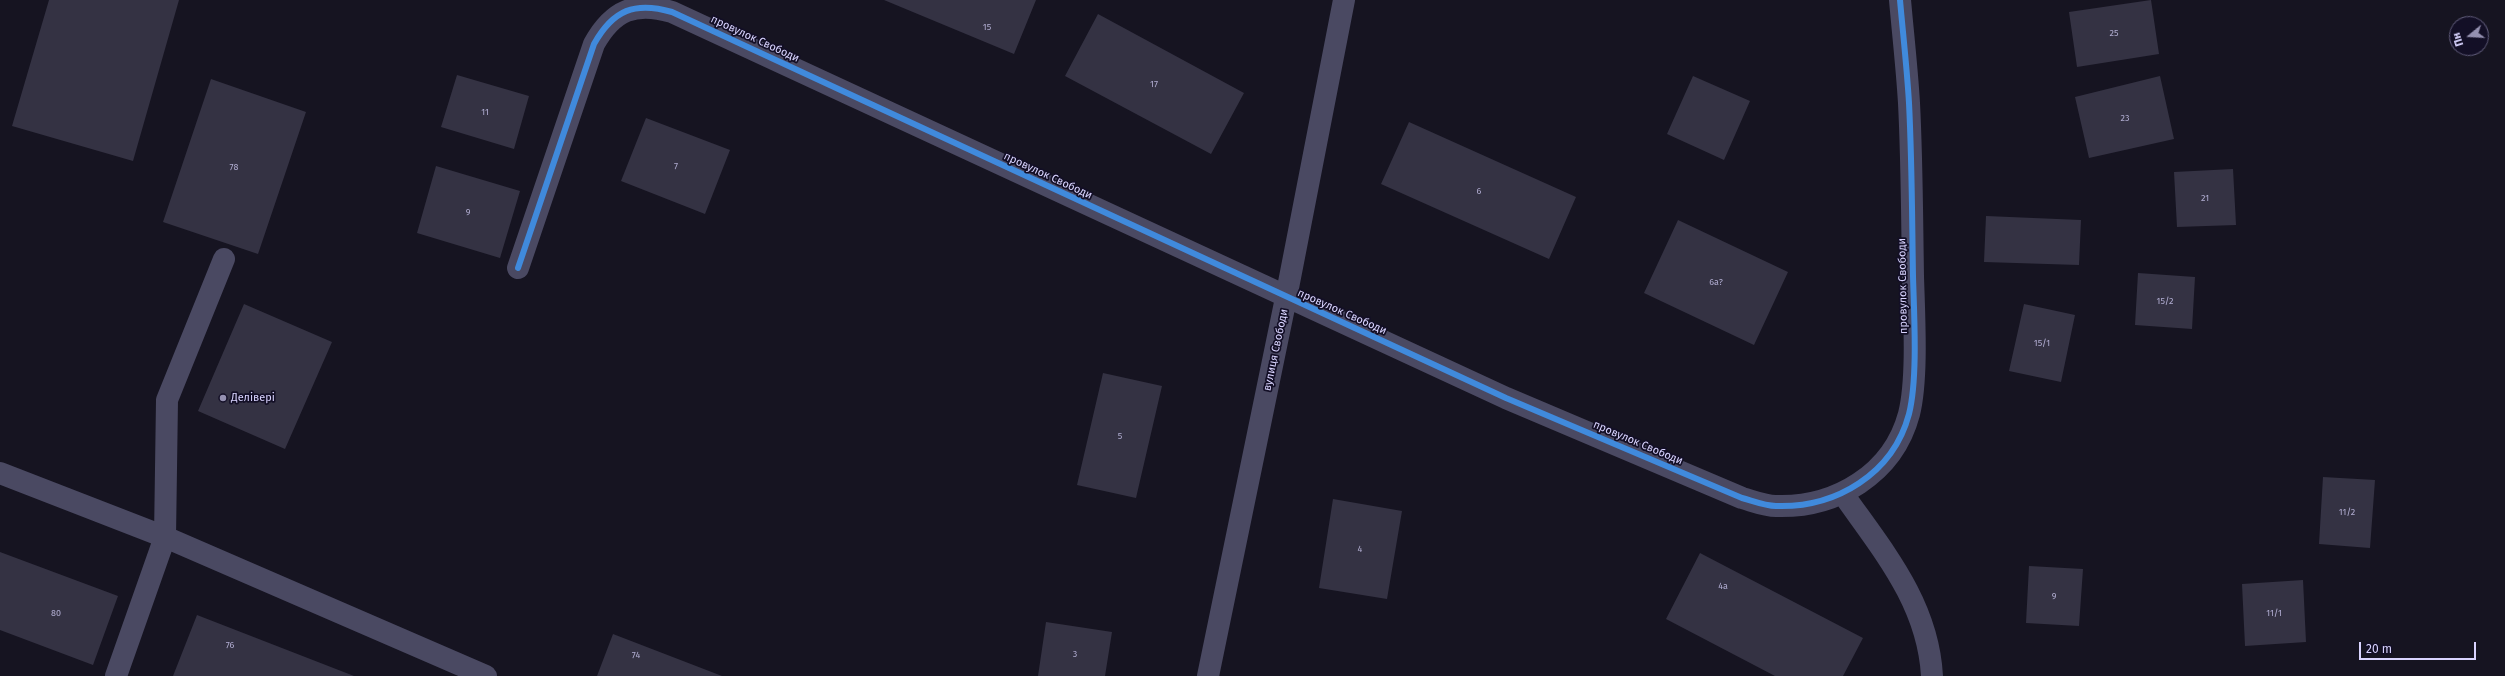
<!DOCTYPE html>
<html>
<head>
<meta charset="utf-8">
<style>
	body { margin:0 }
	#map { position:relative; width:2505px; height:676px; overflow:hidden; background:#161421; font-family:"Fira Sans",sans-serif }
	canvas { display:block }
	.north { position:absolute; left:2449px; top:16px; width:40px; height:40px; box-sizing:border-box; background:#130f26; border:1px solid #625e7d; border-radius:50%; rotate:252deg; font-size:11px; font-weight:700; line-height:16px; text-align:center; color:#d9d4ff }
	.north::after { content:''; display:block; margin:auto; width:14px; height:18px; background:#9591b1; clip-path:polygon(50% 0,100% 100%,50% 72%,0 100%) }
	.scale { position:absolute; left:2359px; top:642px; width:117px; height:18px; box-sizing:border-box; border:2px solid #d9d4ff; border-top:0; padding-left:5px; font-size:12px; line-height:14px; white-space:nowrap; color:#d9d4ff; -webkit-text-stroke:3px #130f26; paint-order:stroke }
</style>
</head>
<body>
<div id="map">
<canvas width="2505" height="676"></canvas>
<div class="north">Пн</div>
<div class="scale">20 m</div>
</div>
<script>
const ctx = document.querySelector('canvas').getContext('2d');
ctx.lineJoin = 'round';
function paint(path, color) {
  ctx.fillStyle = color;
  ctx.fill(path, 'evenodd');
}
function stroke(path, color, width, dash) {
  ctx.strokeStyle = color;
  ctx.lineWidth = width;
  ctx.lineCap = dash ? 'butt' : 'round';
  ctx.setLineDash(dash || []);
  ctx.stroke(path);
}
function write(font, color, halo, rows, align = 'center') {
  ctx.font = font + ' "Fira Sans",sans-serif';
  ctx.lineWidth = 3.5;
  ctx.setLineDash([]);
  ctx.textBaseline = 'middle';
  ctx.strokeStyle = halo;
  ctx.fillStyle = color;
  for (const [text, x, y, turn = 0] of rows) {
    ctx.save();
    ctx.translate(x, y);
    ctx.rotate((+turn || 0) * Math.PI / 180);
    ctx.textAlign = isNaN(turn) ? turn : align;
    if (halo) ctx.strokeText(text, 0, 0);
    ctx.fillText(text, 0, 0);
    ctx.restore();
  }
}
paint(new Path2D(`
	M49,0H179L133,161L12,126Z
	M884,0H1036L1014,54Z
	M2151,0L2159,54L2077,67L2069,12Z
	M1098,14L1244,93L1211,154L1065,76Z
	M457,75L529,96L514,149L441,127Z
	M1693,76L1750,101L1724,160L1667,134Z
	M2160,76L2174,139L2089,158L2075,97Z
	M211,79L306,112L258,254L163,222Z
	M646,118L730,150L705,214L621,181Z
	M1409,122L1576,197L1549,259L1381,184Z
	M436,166L520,191L500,258L417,233Z
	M2233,169L2236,225L2177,227L2174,172Z
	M1986,216L2081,220L2079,265L1984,262Z
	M1678,220L1788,272L1754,345L1644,293Z
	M2138,273L2195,277L2192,329L2135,325Z
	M244,304L332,342L285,449L198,411Z
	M2024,304L2075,315L2061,382L2009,371Z
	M1103,373L1162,386L1136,498L1077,485Z
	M2323,477L2375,480L2370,548L2319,544Z
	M1333,499L1402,511L1387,599L1319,588Z
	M0,552L118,596L93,665L0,630Z
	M1700,553L1863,638L1843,676H1775L1666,619Z
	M2029,566L2083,569L2079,626L2026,623Z
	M2303,580L2306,642L2245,646L2242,584Z
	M197,615L354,676H173Z
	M1046,622L1112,632L1105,676H1038Z
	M613,634L722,676H597Z`), '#343243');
stroke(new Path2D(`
	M518,268L594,44C613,10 635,1 672,12L1506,398L1742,498C1753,501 1765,506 1776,506C1836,508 1893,474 1909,414C1918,378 1914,314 1913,276C1912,218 1912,161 1909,103C1907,69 1903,34 1900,0
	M0,473L165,537L486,676
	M1843,494C1883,551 1928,603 1932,676
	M116,676L165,537L167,400L224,259
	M1208,676L1286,298L1344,0`), '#4a4962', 22);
stroke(new Path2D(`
	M518,268L594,44C613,10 635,1 672,12L1506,398L1742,498C1753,501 1765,506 1776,506C1836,508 1893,474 1909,414C1918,378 1914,314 1913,276C1912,218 1912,161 1909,103C1907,69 1903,34 1900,0`), '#408adc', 6);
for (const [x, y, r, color] of [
	[223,398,4,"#9591b1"]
]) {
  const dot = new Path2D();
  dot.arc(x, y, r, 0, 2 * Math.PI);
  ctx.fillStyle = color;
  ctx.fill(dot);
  stroke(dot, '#130f26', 1.5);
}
write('9px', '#b0acd0', null, [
	["15",987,27],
	["25",2114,33],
	["17",1154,84],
	["11",485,112],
	["23",2125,118],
	["7",676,166],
	["78",234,167],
	["6",1479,191],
	["21",2205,198],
	["9",468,212],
	["6a?",1716,282],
	["15/2",2165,301],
	["15/1",2042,343],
	["5",1120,436],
	["11/2",2347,512],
	["4",1360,549],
	["4а",1723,586],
	["9",2054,596],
	["80",56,613],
	["11/1",2274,613],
	["76",230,645],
	["3",1075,654],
	["74",636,655]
]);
write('11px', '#d9d4ff', '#130f26', [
	["провулок Свободи",755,39,25],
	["провулок Свободи",1048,176,25],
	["провулок Свободи",1903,286,-91],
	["провулок Свободи",1342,312,24],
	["вулиця Свободи",1276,350,-78],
	["провулок Свободи",1638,443,23]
]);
write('11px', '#d9d4ff', '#130f26', [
	["Делівері",231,398]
], 'left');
</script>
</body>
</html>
